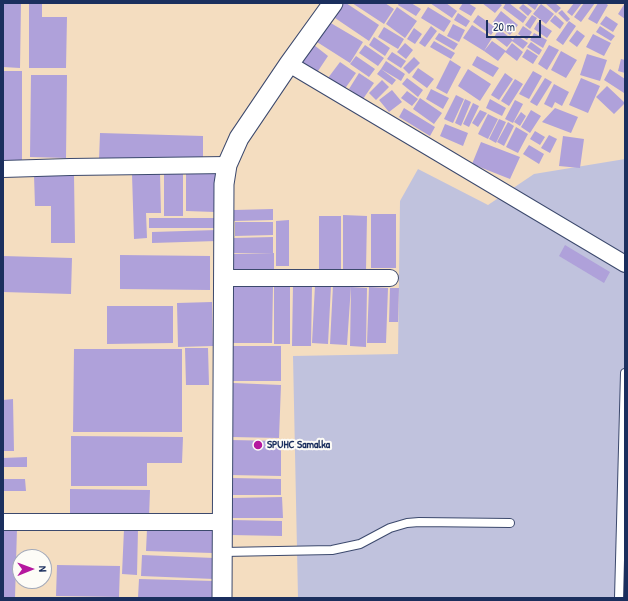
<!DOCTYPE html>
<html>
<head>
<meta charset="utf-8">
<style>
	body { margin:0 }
	#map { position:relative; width:628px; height:601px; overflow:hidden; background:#f4ddc0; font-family:"Patrick Hand",sans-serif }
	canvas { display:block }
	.frame { position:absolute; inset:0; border:4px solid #1b2f5e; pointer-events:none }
	.north { position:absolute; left:12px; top:549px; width:40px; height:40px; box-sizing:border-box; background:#fdfcf7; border:1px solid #a3aaba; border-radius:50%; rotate:89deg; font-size:11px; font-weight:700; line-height:16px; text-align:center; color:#1b2f5e }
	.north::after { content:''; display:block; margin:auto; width:14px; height:18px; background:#b5179e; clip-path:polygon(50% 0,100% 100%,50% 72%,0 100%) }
	.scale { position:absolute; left:486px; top:20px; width:55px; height:18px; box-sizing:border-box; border:2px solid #1b2f5e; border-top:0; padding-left:5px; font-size:12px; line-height:14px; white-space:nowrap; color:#1b2f5e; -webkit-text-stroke:3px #fdfcf7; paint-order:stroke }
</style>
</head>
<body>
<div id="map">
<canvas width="628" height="601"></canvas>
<div class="frame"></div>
<div class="north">N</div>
<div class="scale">20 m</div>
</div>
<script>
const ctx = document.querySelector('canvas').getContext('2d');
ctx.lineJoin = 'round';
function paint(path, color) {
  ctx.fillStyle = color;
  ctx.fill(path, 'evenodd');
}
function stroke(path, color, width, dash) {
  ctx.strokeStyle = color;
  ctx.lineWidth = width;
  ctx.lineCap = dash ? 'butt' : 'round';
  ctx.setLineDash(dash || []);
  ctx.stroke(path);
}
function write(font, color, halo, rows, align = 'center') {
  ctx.font = font + ' "Patrick Hand",sans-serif';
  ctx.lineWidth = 4;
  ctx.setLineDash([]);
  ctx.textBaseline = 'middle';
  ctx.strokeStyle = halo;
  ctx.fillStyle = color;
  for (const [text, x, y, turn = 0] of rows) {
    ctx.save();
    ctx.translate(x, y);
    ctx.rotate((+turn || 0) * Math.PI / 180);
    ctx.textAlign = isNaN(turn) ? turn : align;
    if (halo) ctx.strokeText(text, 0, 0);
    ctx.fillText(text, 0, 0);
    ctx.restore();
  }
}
paint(new Path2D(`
	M625,159V598H298L293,356L398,354L400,201L418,169L488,205L534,174Z`), '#c0c2dd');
paint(new Path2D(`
	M3,3H21L20,68L3,67Z
	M29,3H42V17H67L66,68H29Z
	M344,3H346L379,25L369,41L335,18Z
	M352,3H385L394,9L384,24Z
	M399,3H411L421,9L416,16L398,5Z
	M430,3H446L457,11L452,18Z
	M463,3H468L476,8L471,16L459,9Z
	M482,3H499L502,5L495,13Z
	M506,3H509L527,17L523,23L503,8Z
	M528,3H539L535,10L527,4Z
	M545,3H555L561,8L556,13Z
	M574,3H582L572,16L567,12Z
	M584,3H595L581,22L574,17Z
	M598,3H605L608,5L597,24L588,19Z
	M625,3V19L618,14Z
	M523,4L532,11L528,16L519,8Z
	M541,4L554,14L546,24L533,14Z
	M397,7L417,21L405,38L386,24Z
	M428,7L451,21L444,32L421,18Z
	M562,10L570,19L567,22L558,13Z
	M501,11L518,25L510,35L493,22Z
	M458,13L470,21L466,27L454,20Z
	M478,15L496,28L491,35L473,22Z
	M532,15L537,18L530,29L525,25Z
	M555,15L564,23L560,29L550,21Z
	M606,16L618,24L613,32L600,24Z
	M569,21L576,26L563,45L556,40Z
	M329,22L363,42L350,63L317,42Z
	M538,22L552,31L547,38L534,29Z
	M453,24L465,30L459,42L447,36Z
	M472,25L492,38L484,51L463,38Z
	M431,26L437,31L425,47L419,43Z
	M523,26L532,32L527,40L518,34Z
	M600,26L615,36L611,41L596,32Z
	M384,27L404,39L398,49L378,37Z
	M414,28L422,34L415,44L407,39Z
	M499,29L513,40L516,35L528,43L523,49L512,41L507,47L494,37Z
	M577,30L585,36L577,47L569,41Z
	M439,33L458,44L454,50L435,39Z
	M534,33L547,40L543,48L530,40Z
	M593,34L611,43L604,56L586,47Z
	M374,37L390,48L385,56L369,45Z
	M434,41L455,53L451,59L430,47Z
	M492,41L506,51L512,43L523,52L517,61L505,52L498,61L484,51Z
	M531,42L542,50L539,55L527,47Z
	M405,43L413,50L406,59L397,52Z
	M314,45L328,56L316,74L301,64Z
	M365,45L384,58L378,66L359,53Z
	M549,45L559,50L547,70L538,64Z
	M527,49L538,56L533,64L522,57Z
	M561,51L577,60L566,78L551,70Z
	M392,52L406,61L401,68L387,59Z
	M587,54L607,60L600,81L580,75Z
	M356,56L375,69L369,77L350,64Z
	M477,56L499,68L493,77L472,65Z
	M414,57L420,63L409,74L403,68Z
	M621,59L625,60V73L618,71Z
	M450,60L461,67L447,94L436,88Z
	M386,61L405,74L401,81L381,69Z
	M340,62L356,73L344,90L328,78Z
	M418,68L434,79L427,88L412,77Z
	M381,69L396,80L392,85L377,74Z
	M468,69L491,84L480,101L458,86Z
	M610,69L625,79V91L624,93L604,80Z
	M3,71H22V160H3Z
	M533,71L542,76L529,99L519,94Z
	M359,73L374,83L363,99L349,89Z
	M505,73L513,79L499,100L491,95Z
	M31,75H67L66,158L30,157Z
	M407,78L423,90L418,97L402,84Z
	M545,78L552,82L537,106L530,102Z
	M581,78L600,86L588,113L569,105Z
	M515,79L523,84L509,106L501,101Z
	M382,80L389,87L376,100L369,93Z
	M554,84L569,92L562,106L555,102L552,108L544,104Z
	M607,86L625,103L614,114L596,97Z
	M431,89L449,98L443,109L426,99Z
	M392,90L402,102L389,112L379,100Z
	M407,91L418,99L412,106L401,98Z
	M456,95L464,99L453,123L444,119Z
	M420,98L442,113L434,124L413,109Z
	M465,99L471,102L461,126L455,123Z
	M490,99L506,108L502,116L486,108Z
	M515,100L523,104L513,123L505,119Z
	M473,103L479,106L469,127L463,124Z
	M404,108L435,127L430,136L399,117Z
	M555,108L578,117L571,133L542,122Z
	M480,110L487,113L478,127L472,123Z
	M531,110L541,116L530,133L521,127Z
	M521,112L526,116L520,126L514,122Z
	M488,114L498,119L488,139L478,134Z
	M499,119L506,122L496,143L489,139Z
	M508,122L514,126L504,146L497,142Z
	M445,124L468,133L463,146L440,136Z
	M516,127L528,134L518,153L506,147Z
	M535,131L545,137L540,145L530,139Z
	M100,133L203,136V162L99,160Z
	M549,135L557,139L550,153L541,148Z
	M563,136L584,139L580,168L559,166Z
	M481,142L520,157L510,179L472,164Z
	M529,145L544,154L539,164L523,154Z
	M186,171H215V212L186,211Z
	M164,172H183V216H164Z
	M160,173L161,213H146L147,238L134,239L132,174Z
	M34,175H74L75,243H51V206H35Z
	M273,209V220L234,221V210Z
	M371,214H396V268H371Z
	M343,215L367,216L366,270L343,269Z
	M319,216H341V269H319Z
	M149,218H215V228H149Z
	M289,220V266H276V221Z
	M235,222H273V235L235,236Z
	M217,230V241L152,243V232Z
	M273,237V253H233V238Z
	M565,245L610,272L604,283L559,256Z
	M274,253V270L233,271L232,254Z
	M120,255L210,256V290L120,289Z
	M3,256L72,258L71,294L3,292Z
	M293,285L312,286L311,346H292Z
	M315,285L331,286L328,344L312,343Z
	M333,285L351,286L347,345L330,344Z
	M233,286H273L272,343H232Z
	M274,286H290V344H274Z
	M351,287L367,288L366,347L350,346Z
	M369,287L388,288L386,343H367Z
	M390,288H399L398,322H389Z
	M212,302L213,346L178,347L177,303Z
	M107,306H173V343L107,344Z
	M231,346H281V381H231Z
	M185,348H208L209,385H186Z
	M74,349H182V432H73Z
	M233,383L281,385L279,438L232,437Z
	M13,399L14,451H3V400Z
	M71,436L183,437L182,463H147V486H71Z
	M231,440L281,441V476L230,475Z
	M27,457V467H3V458Z
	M233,478L281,479V495H232Z
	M3,479H25L26,491H3Z
	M70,489L150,490L149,518L70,517Z
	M282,497L283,518H232V498Z
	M231,520L282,521V536L231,535Z
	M3,528H17L15,598H3Z
	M124,529H138L137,575L122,574Z
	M147,529L213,531L212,553L146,551Z
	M142,555L214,558V579L141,576Z
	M57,565L120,566L119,597L56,596Z
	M139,579L215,581L214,598H138Z`), '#afa1da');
const service = new Path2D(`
	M223,552L332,550L360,544L390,528L407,523L419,522L510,523
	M619,598L625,373`);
const minor = new Path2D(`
	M289,64L625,264
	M3,169L70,167L227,165
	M224,278H390
	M3,522H223`);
const tertiary = new Path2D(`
	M222,598L224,184L227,165L239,138L289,64L333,3`);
stroke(service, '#3c496d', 10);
stroke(minor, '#3c496d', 18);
stroke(tertiary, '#3c496d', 21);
stroke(service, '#fff', 8);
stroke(minor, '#fff', 16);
stroke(tertiary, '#fff', 19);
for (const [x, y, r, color] of [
	[258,445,5,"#b5179e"]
]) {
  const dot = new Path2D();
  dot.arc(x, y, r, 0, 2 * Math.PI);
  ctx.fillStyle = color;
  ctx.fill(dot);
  stroke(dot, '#fdfcf7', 1.5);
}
write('bold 11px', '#1b2f5e', '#fdfcf7', [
	["SPUHC Samalka",267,445]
], 'left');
</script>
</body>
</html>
